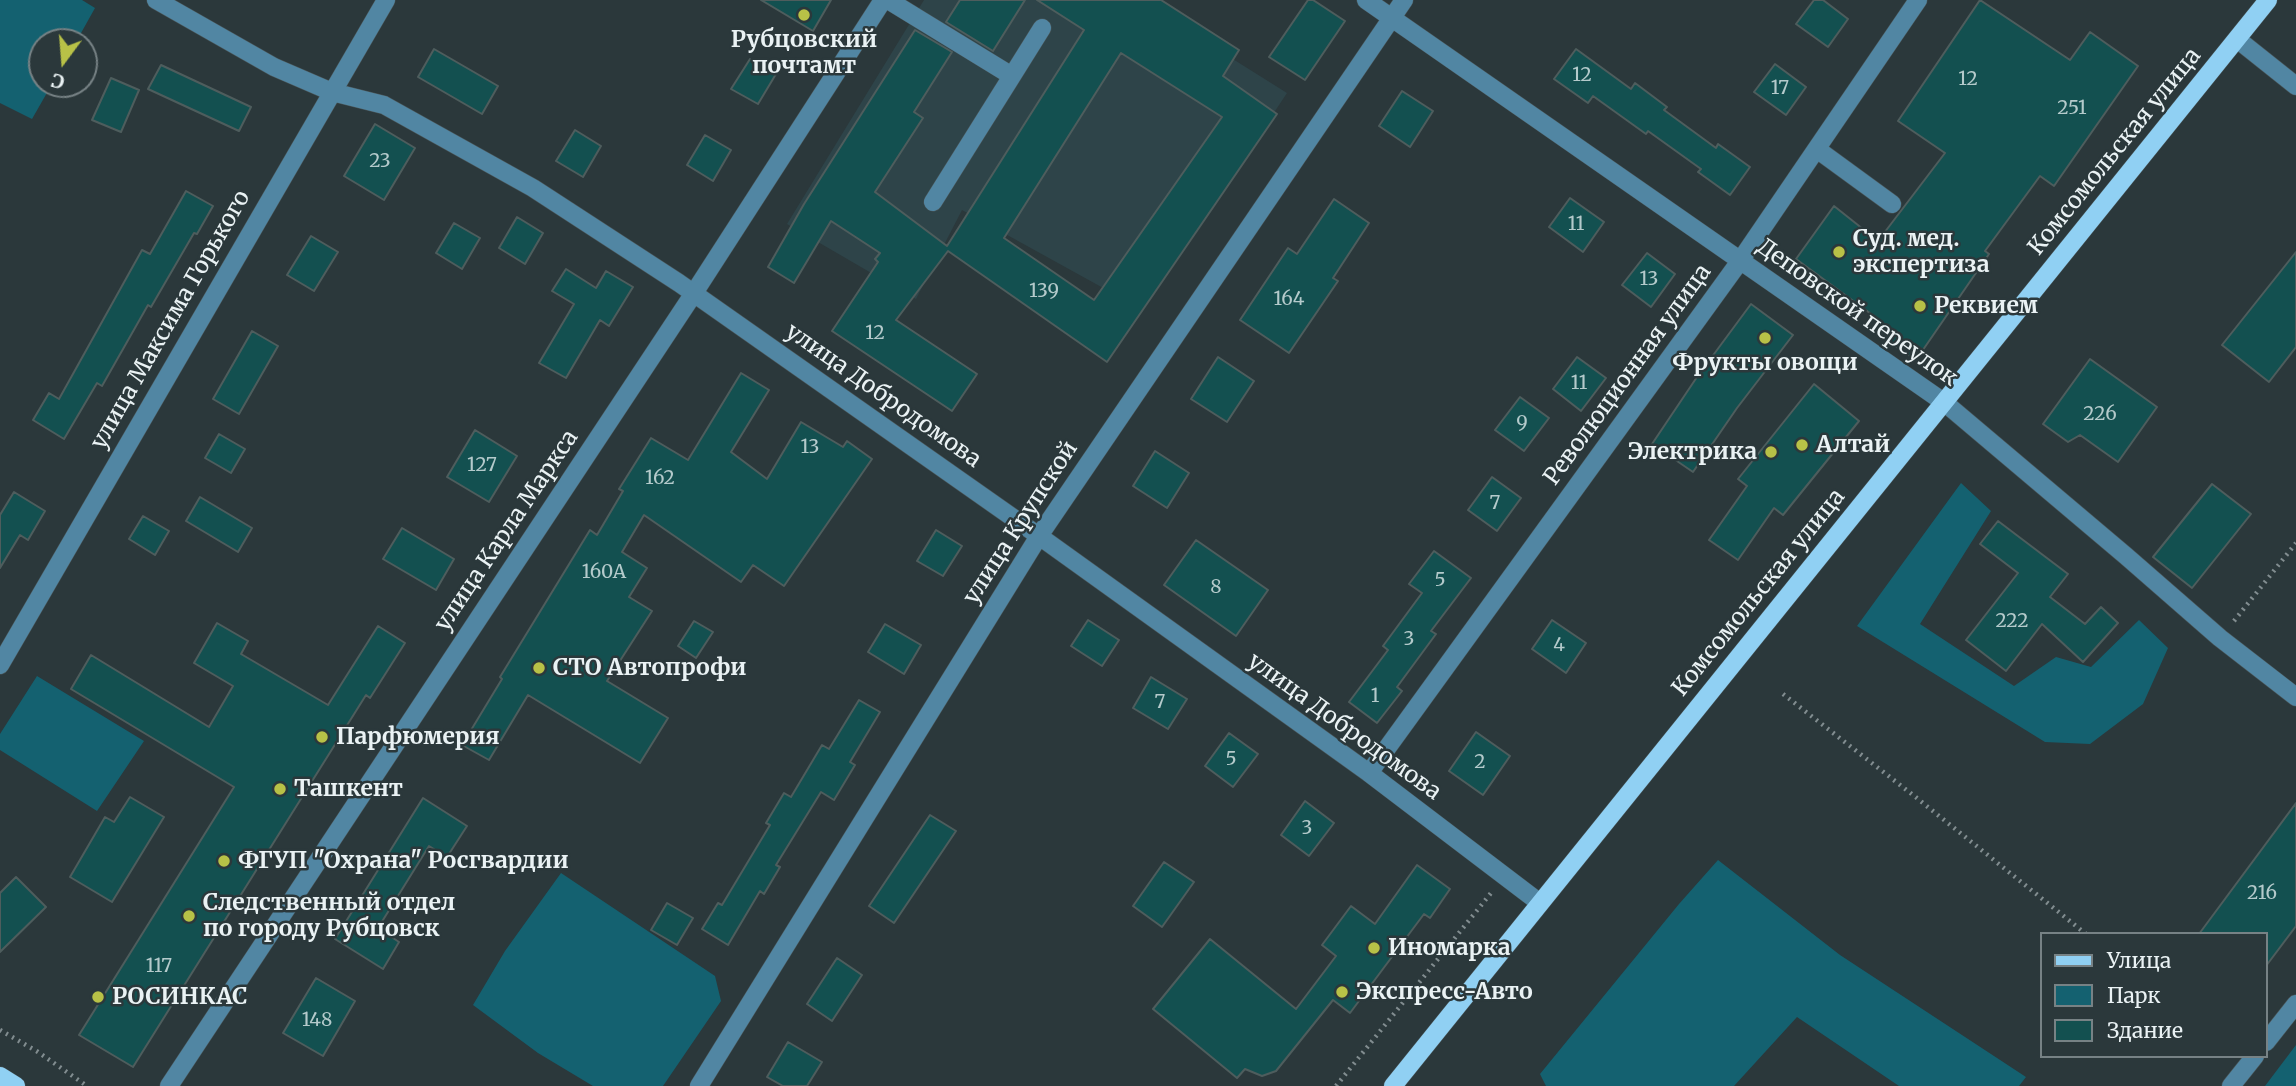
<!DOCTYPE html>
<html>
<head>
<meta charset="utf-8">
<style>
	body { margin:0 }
	#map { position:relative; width:2296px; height:1086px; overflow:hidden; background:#2b383b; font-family:Merriweather,serif }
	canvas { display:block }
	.legend { position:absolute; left:2040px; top:932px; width:228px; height:126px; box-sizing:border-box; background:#2b383b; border:2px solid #778285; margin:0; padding:9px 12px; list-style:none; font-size:21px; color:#eaf2f4 }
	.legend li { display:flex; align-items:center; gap:14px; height:35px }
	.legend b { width:35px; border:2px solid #778285 }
	.north { position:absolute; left:28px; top:28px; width:70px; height:70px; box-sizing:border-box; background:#2b383b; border:2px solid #778285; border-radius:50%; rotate:196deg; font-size:19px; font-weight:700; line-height:28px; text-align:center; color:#eaf2f4 }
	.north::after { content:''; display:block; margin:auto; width:24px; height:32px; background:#b8c147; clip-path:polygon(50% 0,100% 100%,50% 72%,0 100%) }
</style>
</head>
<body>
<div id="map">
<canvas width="2296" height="1086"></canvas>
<ul class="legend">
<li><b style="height:9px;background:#90d0f3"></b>Улица</li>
<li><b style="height:19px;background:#146170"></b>Парк</li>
<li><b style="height:19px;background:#135050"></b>Здание</li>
</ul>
<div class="north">С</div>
</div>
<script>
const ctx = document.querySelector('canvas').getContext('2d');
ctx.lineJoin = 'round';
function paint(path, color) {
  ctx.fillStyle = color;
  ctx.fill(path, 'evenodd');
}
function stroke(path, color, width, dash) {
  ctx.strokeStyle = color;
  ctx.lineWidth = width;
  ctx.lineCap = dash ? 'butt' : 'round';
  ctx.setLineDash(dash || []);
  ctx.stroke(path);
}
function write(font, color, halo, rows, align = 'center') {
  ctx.font = font + ' Merriweather,serif';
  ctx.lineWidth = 5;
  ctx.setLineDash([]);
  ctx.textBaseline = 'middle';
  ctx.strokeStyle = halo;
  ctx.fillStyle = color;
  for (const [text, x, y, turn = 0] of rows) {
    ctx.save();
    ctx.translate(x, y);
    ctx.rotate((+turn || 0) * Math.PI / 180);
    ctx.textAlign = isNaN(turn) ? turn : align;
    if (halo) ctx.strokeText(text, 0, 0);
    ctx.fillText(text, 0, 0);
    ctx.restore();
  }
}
paint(new Path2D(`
	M924,0H1101L1177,24L1287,93L1143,310L962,210L916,299L787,224Z`), '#2e4449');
paint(new Path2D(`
	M0,0H82L95,8L76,42H42V84H52L32,119L0,103Z
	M1961,483L1991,511L1920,624L2014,686L2056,657L2091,667L2139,620L2168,648L2143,704L2090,744L2045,742L1857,626Z
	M37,676L144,741L97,811L0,750V734Z
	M1718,860L1840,955L2026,1077L2019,1086H1899L1797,1017L1734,1086H1546L1540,1074L1679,904Z
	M561,873L715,976L721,1001L663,1086H593L538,1053L473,1005L505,951Z
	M2296,1045V1086H2265Z`), '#146170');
const building = new Path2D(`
	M761,0H831L813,31Z
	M960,0H1025L993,51L946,22Z
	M1037,0H1161L1239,50L1223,76L1277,114L1107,362L948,251L896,320L977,374L952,411L832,331L878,262L875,259L880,253L831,221L794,283L768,267L804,204L915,30L952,52L914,112L923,118L875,192L947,246L1084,30ZM1121,53L1222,117L1094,300L1004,238Z
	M1308,0H1313L1345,21L1305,80L1269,57Z
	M1814,0H1823L1848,19L1828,47L1796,24Z
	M1980,0L2070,60L2090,32L2138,66L2054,186L2040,176L1985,251L1989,254L1916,360L1871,330L1878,319L1796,259L1834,206L1878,241L1945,153L1898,121Z
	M434,49L498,86L482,114L418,77Z
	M1576,49L1631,89L1635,83L1667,107L1664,110L1716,148L1718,144L1750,167L1730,195L1698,172L1701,169L1648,131L1646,134L1593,96L1588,103L1554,79Z
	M750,59L776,74L758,104L731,89Z
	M1775,64L1806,87L1786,115L1754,92Z
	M161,65L251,107L239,131L148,89Z
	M111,78L139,90L121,132L92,120Z
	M1402,91L1433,111L1410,147L1379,126Z
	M375,124L415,148L384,200L344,176Z
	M575,130L601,146L583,177L556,161Z
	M705,135L731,150L713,181L687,165Z
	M186,191L213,206L197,234L194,233L151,307L148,305L102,386L97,383L64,439L33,420L49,393L59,399L142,250L150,254Z
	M1570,198L1604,222L1583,252L1549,227Z
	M1334,199L1369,223L1333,278L1338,281L1289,353L1240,320L1288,248L1297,254Z
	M517,217L543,233L525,264L499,248Z
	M454,223L480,238L462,269L436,253Z
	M311,236L338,252L314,291L287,275Z
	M2296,252V347L2269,382L2222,345Z
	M1647,253L1675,274L1651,307L1622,285Z
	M566,269L596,288L606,271L633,287L609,326L600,320L566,378L539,363L574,304L552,291Z
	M1751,304L1793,335L1737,408L1693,472L1652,444L1697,377Z
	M252,331L278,346L239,414L213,399Z
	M1218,357L1254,381L1227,422L1191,399Z
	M1577,357L1606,378L1581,411L1553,389Z
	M2090,359L2157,407L2118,462L2080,435L2068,442L2043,424Z
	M741,373L769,390L731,452L767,479L801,422L843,447L847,441L872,459L784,586L753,565L741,582L644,515L622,552L647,568L629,597L652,611L607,681L668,718L640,763L528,695L489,760L462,745L502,679L500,677L590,530L597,535L623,491L619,489L651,438L688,460Z
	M1814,384L1859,421L1783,515L1774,508L1738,560L1709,540L1747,486L1738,479Z
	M1520,397L1549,418L1524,451L1495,430Z
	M475,430L517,456L489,502L447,477Z
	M219,434L245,449L231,473L205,458Z
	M1155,451L1189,473L1167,508L1133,486Z
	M1492,477L1521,498L1497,531L1468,510Z
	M2212,484L2251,514L2192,588L2153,557Z
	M14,492L45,511L28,540L20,535L0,568V515Z
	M200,497L252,528L238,552L186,521Z
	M143,516L169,531L155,555L129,539Z
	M1998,521L2068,574L2050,597L2085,624L2101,607L2118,623L2083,662L2042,624L2006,671L1966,640L2018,573L1980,544Z
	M402,528L454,559L436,590L383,559Z
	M936,530L962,546L943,576L917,561Z
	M1196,540L1268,590L1236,636L1164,585Z
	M1434,551L1471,578L1431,631L1436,634L1397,687L1402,691L1377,723L1349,702L1388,650L1383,646L1422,593L1409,584Z
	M1088,620L1119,640L1102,666L1071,646Z
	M1552,620L1586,643L1566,673L1532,649Z
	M694,621L713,632L696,658L678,646Z
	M217,623L248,641L241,654L328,705L378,626L405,643L370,698L366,695L133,1067L79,1035L234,787L71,689L91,655L209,727L233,686L194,663Z
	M885,624L921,645L904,674L868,652Z
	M1151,677L1187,699L1168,729L1133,708Z
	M859,700L880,712L850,762L855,765L834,800L821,792L776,865L780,867L764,894L760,891L728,945L702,929L718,903L722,905L770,825L766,823L784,793L791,797L822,745L829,749Z
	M1476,732L1510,756L1483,795L1449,771Z
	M1229,733L1258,754L1233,787L1205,766Z
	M130,797L164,817L112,902L70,877L105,817L114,822Z
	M423,798L467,826L447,857L429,846L378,928L399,942L383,969L335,939Z
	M1305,801L1334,823L1309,856L1281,835Z
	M2296,803V926L2266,966V934H2199Z
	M930,815L956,831L894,923L869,906Z
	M1164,862L1194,882L1162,927L1133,906Z
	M1417,865L1450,889L1430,918L1424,914L1350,1013L1333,1000L1276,1071L1262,1076L1245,1069L1237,1078L1153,1009L1210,939L1296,1009L1336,956L1322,945L1351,906L1375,924Z
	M16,877L46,907L0,952V893Z
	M667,903L693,918L677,945L651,930Z
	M837,958L862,975L832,1021L807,1004Z
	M316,978L355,1001L323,1056L283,1033Z
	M788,1042L822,1062L807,1086H783L767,1077Z`);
paint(building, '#135050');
stroke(building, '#4e5d5d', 2);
const minor = new Path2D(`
	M156,0L274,67L332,92L384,105L533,188L679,283L1039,536L1369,773L1540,903
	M888,0L1012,76L933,202
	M1366,0L1945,403L2126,556L2220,638L2296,697
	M2237,39L2296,86
	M1012,76L1042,28
	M1818,150L1892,204
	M0,665L386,0
	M1369,773L1740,261L1918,0
	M2266,1042L2296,1004
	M169,1086L694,293L883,0
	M699,1086L1039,536L1404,0
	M2231,1086L2255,1056`);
const major = new Path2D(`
	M0,1076L16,1086
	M1393,1086L2268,0`);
stroke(minor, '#4a5659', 19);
stroke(major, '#4a5659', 19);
stroke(new Path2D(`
	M2234,621L2296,543
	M1783,694L1913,795L2086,934
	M0,1030L38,1052L87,1086
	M1336,1086L1491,893`), '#828d90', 4.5, [2, 5]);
stroke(minor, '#5186a3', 18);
stroke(major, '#90d0f3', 18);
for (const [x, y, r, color] of [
	[804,15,7,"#b8c147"],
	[1839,252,7,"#b8c147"],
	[1920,306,7,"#b8c147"],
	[1765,338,7,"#b8c147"],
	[1802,445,7,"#b8c147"],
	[1771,452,7,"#b8c147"],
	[539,668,7,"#b8c147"],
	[322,737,7,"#b8c147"],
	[280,789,7,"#b8c147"],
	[224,861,7,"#b8c147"],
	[189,916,7,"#b8c147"],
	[1374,948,7,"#b8c147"],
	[1342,992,7,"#b8c147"],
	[98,997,7,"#b8c147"]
]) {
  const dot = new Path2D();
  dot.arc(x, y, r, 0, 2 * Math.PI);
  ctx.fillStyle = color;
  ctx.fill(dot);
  stroke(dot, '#2b383b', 2.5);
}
write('19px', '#b4cacb', null, [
	["12",1582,76],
	["12",1968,80],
	["17",1780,89],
	["251",2072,109],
	["23",380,162],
	["11",1576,225],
	["13",1649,280],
	["139",1044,292],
	["164",1289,300],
	["12",875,334],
	["11",1579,384],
	["226",2100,415],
	["9",1522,424],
	["13",810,448],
	["127",482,466],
	["162",660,479],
	["7",1495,504],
	["160А",604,573],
	["5",1440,581],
	["8",1216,588],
	["222",2012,622],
	["3",1409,640],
	["4",1559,646],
	["1",1375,697],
	["7",1160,703],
	["5",1231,760],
	["2",1480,763],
	["3",1307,829],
	["216",2262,894],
	["117",159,967],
	["148",317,1021]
]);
write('bold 23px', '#eaf2f4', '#2b383b', [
	["Рубцовский",804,40,"center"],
	["почтамт",804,66,"center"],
	["Суд. мед.",1853,239],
	["экспертиза",1853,265],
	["Реквием",1934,306],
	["Фрукты овощи",1765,363,"center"],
	["Алтай",1816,445],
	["Электрика",1757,452,"right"],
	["СТО Автопрофи",553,668],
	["Парфюмерия",336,737],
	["Ташкент",294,789],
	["ФГУП \"Охрана\" Росгвардии",238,861],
	["Следственный отдел",203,903],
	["по городу Рубцовск",203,929],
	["Иномарка",1388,948],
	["Экспресс-Авто",1356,992],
	["РОСИНКАС",112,997]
], 'left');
write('23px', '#eaf2f4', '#2b383b', [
	["Комсомольская улица",2115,152,-51],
	["Деповской переулок",1857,313,35],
	["улица Максима Горького",171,320,-60],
	["Революционная улица",1628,375,-54],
	["улица Добродомова",883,396,35],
	["улица Крупской",1021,523,-57],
	["улица Карла Маркса",507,531,-56],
	["Комсомольская улица",1759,593,-51],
	["улица Добродомова",1344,727,36]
]);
</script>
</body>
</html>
